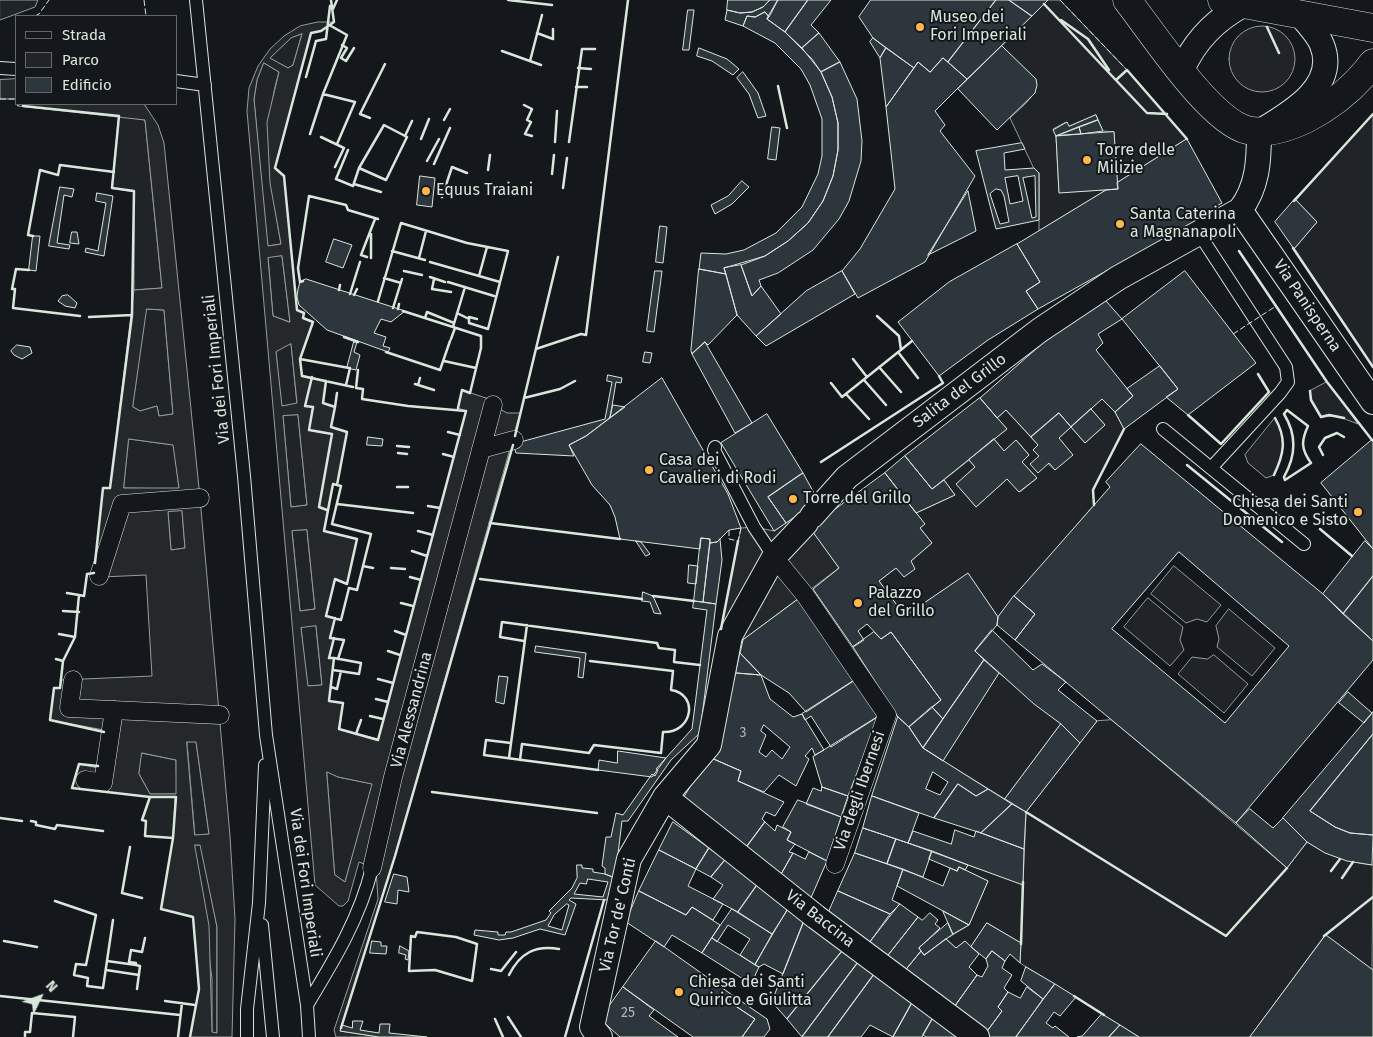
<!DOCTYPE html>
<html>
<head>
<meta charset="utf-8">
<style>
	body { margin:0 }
	#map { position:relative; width:1373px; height:1037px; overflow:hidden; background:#14181c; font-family:"Fira Sans",sans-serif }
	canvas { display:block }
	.legend { position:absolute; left:15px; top:15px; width:162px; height:90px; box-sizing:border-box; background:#14181c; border:1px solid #626a69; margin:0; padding:6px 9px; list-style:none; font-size:15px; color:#d8e6dc }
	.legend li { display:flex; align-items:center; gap:10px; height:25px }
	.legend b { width:25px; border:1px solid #626a69 }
	.north { position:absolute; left:15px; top:972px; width:50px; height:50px; -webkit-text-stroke:4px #14181c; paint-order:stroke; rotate:48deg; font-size:14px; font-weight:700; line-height:20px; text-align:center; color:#d8e6dc }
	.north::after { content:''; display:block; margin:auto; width:18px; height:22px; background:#d8e6dc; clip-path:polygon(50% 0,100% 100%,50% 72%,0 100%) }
</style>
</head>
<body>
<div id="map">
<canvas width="1373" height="1037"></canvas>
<ul class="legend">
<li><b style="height:6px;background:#14181c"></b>Strada</li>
<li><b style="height:14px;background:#202428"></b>Parco</li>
<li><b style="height:14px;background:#2c363c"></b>Edificio</li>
</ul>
<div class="north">N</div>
</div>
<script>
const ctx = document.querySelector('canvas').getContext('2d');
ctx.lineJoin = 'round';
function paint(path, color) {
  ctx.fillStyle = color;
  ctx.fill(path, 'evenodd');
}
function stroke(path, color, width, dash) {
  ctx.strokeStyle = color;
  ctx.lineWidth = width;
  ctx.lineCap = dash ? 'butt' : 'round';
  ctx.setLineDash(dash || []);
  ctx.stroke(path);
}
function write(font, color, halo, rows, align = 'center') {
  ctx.font = font + ' "Fira Sans",sans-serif';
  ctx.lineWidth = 4;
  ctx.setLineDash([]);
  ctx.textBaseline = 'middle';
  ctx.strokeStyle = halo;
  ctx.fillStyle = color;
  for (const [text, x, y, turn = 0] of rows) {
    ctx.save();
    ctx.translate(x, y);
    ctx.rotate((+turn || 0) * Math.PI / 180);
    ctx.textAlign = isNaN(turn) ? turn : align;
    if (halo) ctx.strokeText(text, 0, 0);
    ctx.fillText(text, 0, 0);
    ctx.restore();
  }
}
const green = new Path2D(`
	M0,0H38L35,7L0,20Z
	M1048,0H1060L1127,70L1187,139L1117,183L1114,132L1103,131L1096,115L1069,126L1066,122L1053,129L1056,136L1059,192L1106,190L1039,231V173L1035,171L1010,118C1021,107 1040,95 1035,79L1002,46Z
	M1229 59a33 33 0 1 1 66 0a33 33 0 1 1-66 0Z
	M302,34L293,65L288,68L269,58L291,38Z
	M264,63L279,72C262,127 271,188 281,244L267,246L254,99L257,80Z
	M1373,114V367L1294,249L1317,222L1295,199Z
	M119,116L145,120L162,288L134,290V192L112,188Z
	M282,256L290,322L273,316L268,257Z
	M146,309L164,310L173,414L159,416L157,406L140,411L133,407Z
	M291,343L297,404L281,406L276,352Z
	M1327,382L1358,424L1337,416L1321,417L1311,400L1310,391Z
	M1102,399L1115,412L1124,429L1093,490L1094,505L998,617L968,574L905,616L879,581L896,568L911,561L932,543L920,528L924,524L916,513L955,495L944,480L969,460L975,467L957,484L976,507L1007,479L1020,492L1037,478L1022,462L1029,455L1017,441L1004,451L994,439L1007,429L997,418L1006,410L1038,445L1033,450L1055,470L1059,438L1071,427L1085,443L1105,425L1091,409Z
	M298,415L307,505L291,507L283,416Z
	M1275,418C1287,439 1284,454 1274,475L1266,478L1248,463L1245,455Z
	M129,439L174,445L179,489L124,488Z
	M182,510L185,548L171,550L168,512Z
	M307,530L315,609L300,611L292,531Z
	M1174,566L1221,605L1207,622L1197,619L1186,623L1151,594Z
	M1148,598L1183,627L1180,640L1184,650L1170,666L1124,627Z
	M1229,609L1275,648L1252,676L1217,647L1219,639L1216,626Z
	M316,626L322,685L307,686L301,627Z
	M1214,655L1248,684L1224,713L1178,674L1192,657L1207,659Z
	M999,673L1061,724L1005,799L943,761Z
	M1112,720L1287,868L1307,842C1329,856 1348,862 1373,865L1372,970L1325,935L1250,1037H1139L1020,963L1021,943L987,923L971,947L965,941L956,948L946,939L969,925L988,881L965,870L968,865L1023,884L1026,812L1097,721Z
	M196,741L209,834L195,836L187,742Z
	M141,753L176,760L177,794H150L139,774Z
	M327,771L338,777L373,784L345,882L335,875Z
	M150,797H176L173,838L145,836L146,821L142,820Z
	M195,845H201L217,927V1033H212V979Z`);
paint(green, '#202428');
stroke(green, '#939e99', 1);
const parking = new Path2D(`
	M318,22H334L321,31L311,33L275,168L284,176L297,310L304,313L303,318L313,322L300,359L302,375L326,381L323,403L335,407L331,427L347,432L337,485L333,484L324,531L357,539L347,584L335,580L326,615L335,618L330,637L334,638L329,657L334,658L329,701L343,703L340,729L378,739L466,411L458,408L462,390L489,399L493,405L507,413H520L395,856L340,1031L379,1037H336L334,1030L378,899L376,869L359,862L348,901L343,906H339L315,885L247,111L249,88L258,66L270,49L284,36L300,26ZM302,34L293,65L288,68L270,58L291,38ZM264,63L279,72L267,122L270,183L281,244L268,246L254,99L257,80ZM282,256L290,322H289L273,316L268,258ZM291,344L297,403L282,406L276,352ZM298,415L307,505L291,507L283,416ZM307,530L315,609L300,611L292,531ZM316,626L322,685L308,686L301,628ZM327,772L338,777L372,784L345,882L335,875Z
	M16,79V99H0V80Z
	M18,104H144L158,125L164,143L200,498L230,836L235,919L232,1037H190L199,989L193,917L161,909L173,838L175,797H150L72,788L79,764L98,768L104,730L50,720L54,688H60L61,680L152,676L146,575L102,577L94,574L103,488H110L134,290L162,288L145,120L18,106ZM147,309L164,310L173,414L159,416L157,406L140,411L133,407ZM129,439L173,445L179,488H124ZM182,511L185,548L171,550L168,512ZM187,742H196L209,834L195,835ZM142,753L176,760V794H150L139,774ZM195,845H200L217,927V1033L212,1032L209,926Z
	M800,513L839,568L743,640L720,634L741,528L754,527L774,531Z`);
paint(parking, '#24282b');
stroke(parking, '#939e99', 1);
const building = new Path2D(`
	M728,0H770L763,7L752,12L740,13L727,10Z
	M770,0H778L769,17L765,12L755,17L747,16L743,26L725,20L727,10L740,13L752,12L763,7Z
	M778,0H808L785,32L767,19Z
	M808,0H831L811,25L819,33L802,48L785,32Z
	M871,0H996L948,62L943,58L930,72L918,62L914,68L873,38L859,17Z
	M996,0H1009L1032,16L967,79L948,62Z
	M1009,0H1048L1032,16Z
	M688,10H694L689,50H683Z
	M765,12L769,17L767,19L785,32L812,59L821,72L832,97L838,123V150L833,176L823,201L808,223L788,241L765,256L724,268L726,274L699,269L701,253L726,254L744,250L776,233L802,207L818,174L822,156V119L810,85L801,69L775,43L743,26L747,16L755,17Z
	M819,33L840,62L821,72L802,48Z
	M873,38L886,48L880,58L870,42Z
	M1002,46L1036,79L1037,85L1035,93L997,130L958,89Z
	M699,48L727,59L739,69L733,75L712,61L697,56Z
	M886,48L914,68L886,107L880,58Z
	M943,58L967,79L935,111L945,125L940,131L975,176L925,262L858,298L842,271L860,249L895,189L886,107L918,62L930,72Z
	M840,62L857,99L862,141L861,161L849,201L839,219L813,250L778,273L759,280L761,286L752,296L741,265L765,256L788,241L808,223L823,201L833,176L838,150V123L832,97L821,72Z
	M743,72L758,93L766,116L758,118L749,94L737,78Z
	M1096,115L1098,120L1056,136L1053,130L1067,122L1069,126Z
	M1098,120L1103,131L1081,134L1079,127Z
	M772,127L780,128L776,160L768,159Z
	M1079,127L1081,134L1056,136Z
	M1114,132L1118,189L1059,193L1056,136Z
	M1187,139L1222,203L1201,215L1203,217L1038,309L1026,291L1040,282L1017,244L1106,190L1118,189L1117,183Z
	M1022,143L1025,149L1004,153L1005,170L1034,168L1039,173V220L996,229L976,151ZM1018,176L1023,201L1010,204L1005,178ZM1035,176L1036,217L1032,218L1023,178ZM996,189L1001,190L1004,196L1009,222L1000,224L990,194Z
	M420,176L435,178L432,207L417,205Z
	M742,181L749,187L732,204L715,214L711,205L728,196Z
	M60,187L74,189L72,197L64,195L57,243L70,245L69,249L49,246Z
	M968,191L976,231L928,255Z
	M97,193L113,196L104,256L85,252L86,248L98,251L106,203L96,201Z
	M1295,199L1317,222L1294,249L1275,222Z
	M660,226L667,227L663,263L656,262Z
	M72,232H77L79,244L70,243Z
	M33,236H40L36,271L29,270Z
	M334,239L352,245L343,268L326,262Z
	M1017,244L1040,282L1026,291L1038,309L988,340L939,376L898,322L949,282Z
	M741,265L752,296L761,286L781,314L756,336L737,315L724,268Z
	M699,269L726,274L737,315L708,345L705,342L692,354L691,351Z
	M655,271H662L654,332L647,331Z
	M842,271L855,294L766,346L756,336L806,291Z
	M1185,271L1256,363L1188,415L1166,397L1178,389L1122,319Z
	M306,279L405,311L391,322L381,319L374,333L386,337L383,346L390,348L388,352L327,330L299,305L297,297L298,289L300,282Z
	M68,295L77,303L75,308L65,306L58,301L62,296Z
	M1106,301L1122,319L1098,334L1103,343L1096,350L1133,396L1115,412L1102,399L1071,427L1059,413L1031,437L1006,410L997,418L980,398L1044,342Z
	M354,342H357L354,352L360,355L356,370L347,368Z
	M705,342L752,423L735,433L692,354Z
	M17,345L30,347L32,353L22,359L14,355L11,351Z
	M645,352L652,353L650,363L643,362Z
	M1160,366L1178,389L1124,429L1115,412L1133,396L1127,389Z
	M608,375L622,378L621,383L616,382L610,418L586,436L569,445L574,456L516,453L513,444L605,419L612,382L607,381Z
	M662,378L728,494L741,528L729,530L717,542L710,543V539L701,538L700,549L620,539L615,517L610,505L592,485L569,445L586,436Z
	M980,398L1007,429L932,489L905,456Z
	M613,405L625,407L610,418Z
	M1091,409L1105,425L1085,443L1071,427Z
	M1059,413L1071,427L1059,438L1073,455L1055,470L1049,463L1038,473L1030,464L1039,456L1033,450L1038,445L1031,437Z
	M767,414L803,473L768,497L786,523L774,531L721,443Z
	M368,437L383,439L382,446L367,445Z
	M994,439L1004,451L1016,440L1029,455L1022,462L1037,478L1019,492L1007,479L976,507L956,484L975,467L969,460Z
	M1372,440L1373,442V549L1321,483Z
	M1141,444L1323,594L1373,641V660L1236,823L1015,640L1035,614L1014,596L1110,487L1106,482ZM1179,552L1289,646L1225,723L1112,629Z
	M905,456L932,489L944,480L955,495L916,513L885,473Z
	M803,473L818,500L786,523L768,497Z
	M885,473L925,524L920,528L932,543L911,561L915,569L904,577L896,568L879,581L905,616L968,573L998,617L997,625L975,651L984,660L943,719L932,707L941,700L891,632L881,639L867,624L858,631L864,640L853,647L813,589L839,568L810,528Z
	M701,538L710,539L703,602L694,601Z
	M720,539L722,560L716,604L703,602L710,543L717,542Z
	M636,541L641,542L650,554L646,556Z
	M1365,541L1373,549V576L1343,614L1323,594Z
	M689,565L698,566L696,584L688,583Z
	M1373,576V641L1343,614Z
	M643,592L653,596L661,614L654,613L650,602L642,601Z
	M1014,596L1035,614L1015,640L997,625L998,617Z
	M800,598L855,680L806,712L789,693L761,675L740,653L743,640Z
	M694,601L716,604L700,733L671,760L628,821H622L615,878L605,874V868L602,866L606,837H611L616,813L623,815L652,774L655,776L658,770L656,769L692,729L707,610L693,608Z
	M992,630L1033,670L1042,664L1066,682L1058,690L1097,721L1080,743L1061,724L1034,704L975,651Z
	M874,632L881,639L891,632L941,700L909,727L898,717L853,647Z
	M536,646L586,653L583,678L578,677L580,658L535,652Z
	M740,653L761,675L736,673Z
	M984,660L999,673L943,761L923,748Z
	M736,673L761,675L770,699L793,717L802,714L824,750L815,755L812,748L805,756L809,759L796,786L779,775L764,792L738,781L741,771L709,757L720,736ZM764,725L790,747L782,759L772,750L766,757L759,752L766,735L761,731Z
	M499,676L508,677L504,704L496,702Z
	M855,680L879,716L831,747L811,716L805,720L802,714Z
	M1348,692L1372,713L1364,723L1339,703Z
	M932,707L943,719L923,748L909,727Z
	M1373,712V734L1310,811L1335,827L1350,833L1373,835L1372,865L1347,861L1325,853L1307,842L1283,818Z
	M879,716L848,796L822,787L813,757Z
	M898,717L909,727L923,748L988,789L976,796L958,784L934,818L872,796ZM933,772L948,782L940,795L926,789Z
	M1061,724L1080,743L1026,812L1005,799Z
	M1373,734V835L1350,833L1335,827L1310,811Z
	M618,751L666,758L652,777L598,770L599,760L617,763Z
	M709,757L741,771L738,781L784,802L775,816L766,812L762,819L765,822L745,849L683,799Z
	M958,784L976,796L988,789L1012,804L981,833L934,818Z
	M822,787L848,796L841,817L806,804L813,788L821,791Z
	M872,796L919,813L908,843L863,828Z
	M798,800L841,817L827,861L787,840L791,832L783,827Z
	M1012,804L1026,812L1024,849L981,833Z
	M1250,809L1273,828L1283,818L1307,842L1287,868L1236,823Z
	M673,822L709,848L696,869L659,850Z
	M765,822L775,831L777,825L791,832L787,840L795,844L789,852L793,853L780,876L745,849Z
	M863,828L896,839L887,864L855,853Z
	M955,830L974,837L976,831L1024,849L1023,885L908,843L913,831L951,844Z
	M896,839L932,851L923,877L887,864Z
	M709,848L725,860L711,877L696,869Z
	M659,850L696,869L688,886L723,904L713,920L692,907L686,915L639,891Z
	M932,851L968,865L965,870L959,867L957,871L929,859Z
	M809,852L827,861L810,900L780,876L793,853L805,859Z
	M855,853L903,869L892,900L900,904L890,914L838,891Z
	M725,860L757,885L738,912L713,899L723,885L711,877Z
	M577,865H582V868L593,869V872L605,874L615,878L608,900L571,898L569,900L576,904L565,935L540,929L513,938L499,940L474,935L475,930L498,932V935H505L506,932H511L546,920L551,913L549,911L572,888L577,878ZM588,879L608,882L603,897L574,894L580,883L586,884ZM567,904L569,905L562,930L548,926L554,915Z
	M959,867L988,881L969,925L897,886L903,869L943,886L950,868L957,871Z
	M394,874L407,877L409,892L398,890L397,904L385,902Z
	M757,885L788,909L772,934L738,912Z
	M639,891L686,915L692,907L720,925L702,953L672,935L664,947L626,922Z
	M838,891L890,914L867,946L827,916Z
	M900,904L918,917L885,959L867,946Z
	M732,909L772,934L755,965L740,955L750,939L728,925L717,942L712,938Z
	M788,909L804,921L783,974L764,964L759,967L755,965Z
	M943,911L969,925L953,934Z
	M930,913L938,920L935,924L940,928L919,948L921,951L903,973L885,959L918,917L922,920Z
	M804,921L843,950L787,1019L772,1002Z
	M948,923L953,934L924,955L919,948Z
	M987,923L1021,943L1020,963L1010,954L1005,961L992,951L986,959L971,947Z
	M1326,935L1373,970V1037H1250Z
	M712,938L759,967L751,984L702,953Z
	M946,939L956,948L965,941L979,954L969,967L977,975L952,1010L903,973L921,951L924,955Z
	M372,941L381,942V946H387L386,954L370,953Z
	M656,941L735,997L731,1003L755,1019L742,1037H693L623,987Z
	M400,946L409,951L408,960L405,959L406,955L399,953Z
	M843,950L859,961L802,1037L787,1019Z
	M992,951L1005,961L1002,968L1012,975L1004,988L1008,992L998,1007L1002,1011L985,1034L952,1010L977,975L982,977L988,966L986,959Z
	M859,961L875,973L828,1037H802Z
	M1026,967L1055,984L1043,999L1021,981Z
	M875,973L913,1001L893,1037L870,1025L861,1037H828Z
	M1055,984L1076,997L1060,1016L1054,1012L1046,1023L1053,1028L1055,1026L1069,1037H1016Z
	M623,987L654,1010L649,1016L678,1037H620L600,1019Z
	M1027,987L1043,999L1016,1037H988L985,1034L1002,1011L998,1007L1008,992L1020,998Z
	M735,997L767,1019L770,1029L764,1037H742L755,1019L731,1003Z
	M913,1001L934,1016L922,1037H893Z
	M1102,1014L1120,1025L1109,1037H1077L1082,1036Z
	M934,1016L963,1037H926L923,1035Z
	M353,1021H363L360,1030L379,1033L380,1024H390L389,1033L427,1037H379L340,1031L342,1025L352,1028Z
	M1120,1025L1139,1037H1109Z`);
paint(building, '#2c363c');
stroke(building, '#d8e6dc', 1);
const service = new Path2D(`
	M196,0L244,476L266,735L307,1005L309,1037
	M0,68L16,69
	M176,81L205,85
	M1198,232L1286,367L1288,382L1280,393L1211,468
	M1163,429L1304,544
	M715,447L714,450L754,527L774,557
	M262,925L273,1037
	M307,1005C333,962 360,918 372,868
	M247,1037V1009L259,903L265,765`);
const pedestrian = new Path2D(`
	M481,449L514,440
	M774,557L805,595L887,715L835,864
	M99,576L122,504L200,498
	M73,680L69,708L220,715
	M85,780L103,783L114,710
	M372,868L393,777L493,405`);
const minor = new Path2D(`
	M1182,70C1195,40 1216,19 1245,4
	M1240,210L1373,402
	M812,516L847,477L1040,330L1118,278L1240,210C1258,187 1259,160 1259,132C1287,115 1339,87 1322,45C1318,34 1307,24 1300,14
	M665,797L816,917L977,1037
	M600,1037L592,1027L629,859L665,797L709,745L730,636L774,557L806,523`);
const tertiary = new Path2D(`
	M1127,0C1152,32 1210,121 1247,130C1266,135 1289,127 1306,119C1333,105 1355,87 1373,63
	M1222,0L1373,28`);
stroke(service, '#d8e6dc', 14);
stroke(pedestrian, '#d8e6dc', 19);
stroke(minor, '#d8e6dc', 26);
stroke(tertiary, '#d8e6dc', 29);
stroke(service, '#14181c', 12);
stroke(pedestrian, '#14181c', 18);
stroke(minor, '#14181c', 24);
stroke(tertiary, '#14181c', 28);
stroke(new Path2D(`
	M144,0L146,16
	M1060,0L1127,70
	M35,16L39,14L49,0
	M0,99H16
	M18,106V104
	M1233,334L1276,306
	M729,530V539L738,541L741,528`), '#d8e6dc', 1, [6, 2.5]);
stroke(new Path2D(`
	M331,0L334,22L321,31L311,33L275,168L284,176L297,310L304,313L303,318L313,322L300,359L302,376L353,387
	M508,0L552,5
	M1044,4L1147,113L1167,114
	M333,9L337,0
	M1061,20L1088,39L1109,70
	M1267,27L1279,53
	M537,33L553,39V29
	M342,45L347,48L341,58L346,61L354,48
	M502,51L541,65
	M530,61L542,15
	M578,68L591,69
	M306,77L316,41L326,39L330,6
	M1116,80L1127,70L1187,139
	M778,86L787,128
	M576,87H587
	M323,94L355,102L337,144
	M524,105L532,109L527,120L531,122L525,134L532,136
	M23,106L119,116L112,188L134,191L132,315L110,488H103L95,563
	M370,118L360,114L385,64
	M444,120L450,109
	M384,125L407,137L386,180L359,168Z
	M310,134L323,94L347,35L331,26
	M405,136L412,121
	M321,137L344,148L335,167
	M421,139L429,119
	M555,142L557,111
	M569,142L582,49H595
	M348,150L336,179L353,186L359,168
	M427,161L439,139
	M434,164L450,128
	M488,170L490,155
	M552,174L554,155
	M354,184L381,192
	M563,188L567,158
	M442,197L452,167L467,173
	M1294,201L1373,114
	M371,234V258
	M33,236L28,235L40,170L58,175L60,165L114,172
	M1293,248L1373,367
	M392,251L425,260
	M1239,251L1327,382L1372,440
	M367,257L361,255L375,219
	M419,258L426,231
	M430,262L500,282
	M29,270L16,269L12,289H15L13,308L80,316
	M404,271L422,275
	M479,276L487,247
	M430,277L445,282
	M384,278L401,283
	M434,279L432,289L451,292
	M303,281L300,282L298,268L309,196L346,205L348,210L378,219
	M448,282L494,296
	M339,290L340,285
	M350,294L360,262
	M354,295L357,289
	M378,301L401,223L467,243L508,251L488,329L469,323V319L457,313
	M393,308L402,279
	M398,309L399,304
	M403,311L453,327
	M877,316L899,336L901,350
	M89,317L132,315
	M469,317L477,319
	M425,318L427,312L454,323
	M344,337L358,342
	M451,339L455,328
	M536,349L581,334L586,335L628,0
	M386,352L440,370L450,341
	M898,352L918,378
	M300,359L349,368
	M853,359L867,377
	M444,361L476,368
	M879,367L901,392
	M312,377L305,406L313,407L309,430L332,434L319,507L327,510
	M864,380L886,405
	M326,381L323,403L335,407L331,427L347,432L337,485L333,484L324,531L357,539L347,584L335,579L326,616L341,620L349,588L357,590L371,534L332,524L341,486L337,485
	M831,383L842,397L912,341
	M415,384L434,390
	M346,385L350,368
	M418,385L420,378
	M1310,391L1311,400L1321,417L1329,415L1344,418
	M846,394L869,419
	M524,398L560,389L575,381
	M335,407L337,393
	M458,408L462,390L470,393L481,348V336L453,327L465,287
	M1287,410L1308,426C1301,441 1301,449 1311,463L1285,480L1284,477C1296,456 1297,435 1284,414Z
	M1188,415L1221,444L1269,392L1258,374
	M448,432L460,435
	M515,436L558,257
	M397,446L409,447
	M398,453L407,454
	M443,454L454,457
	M1323,455L1319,447L1325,438L1337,433L1344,437
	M821,462L943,383L939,376
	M1187,465L1282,542
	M1274,475C1284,454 1287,439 1275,418
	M397,487H408
	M337,504L413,513
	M1094,505L1093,490L1124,429
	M428,506L440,508
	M490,523L620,539
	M1320,529L1352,556
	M418,531L433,535
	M412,551L427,556
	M363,566L373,568
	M391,568L405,569
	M94,573L87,574L84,596L79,595L75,637L63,661L60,688H54L50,720L104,732
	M410,577L421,580
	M480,579L642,599
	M67,593L79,595
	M653,596L694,601
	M401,603L413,606
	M63,611L79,612
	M335,618L330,638L344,640L338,659
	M721,629L738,541
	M395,631L406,635
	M59,634L75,637
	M334,638L329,658H334L329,701L343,703L339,729L378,740L466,411L408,406L362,399L363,389L356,388L358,370
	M524,641L500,637L502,622L657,643L659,648L675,650L674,662L700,665
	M388,651L400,655
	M56,659L63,661
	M333,670L359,674L361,663L334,658
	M378,679L393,683
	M331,687L337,689L341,671
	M376,699L388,702
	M370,716L383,719
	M356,734L361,720
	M511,743L486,740L484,755L598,770
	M509,758L527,625
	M520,760L522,744L589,753L594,745L661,753L663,732C693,733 699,694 671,690L673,671L590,661
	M98,766L79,764L72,788L150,797H176L173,838L161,909L193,917L199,989L190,1037
	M432,792L597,813
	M150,797L142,820L146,821L145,836L173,838
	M1026,812L1226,936L1287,868
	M0,818L22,821
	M31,821L36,822V825L55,829L57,825L103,831
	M130,847L122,893L142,898
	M1331,871L1340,859
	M1342,878L1353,862
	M55,901L96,915L86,965L76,964L74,975L88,978L87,986L103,988L113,920
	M417,932L456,937L477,944L472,981L435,970L409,971L411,936L415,937Z
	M1324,936L1373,897
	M4,941L37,947
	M1021,944L1023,882
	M107,961L136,965
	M491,969L501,971L516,952
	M106,970L139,975
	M509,975C520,953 535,945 559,949
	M137,989L140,966L136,965V963L129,962L131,950L142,952L145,938
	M0,996L180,1015
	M1074,996L1104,1015
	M165,1001L195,1005
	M508,1017L521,1037
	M495,1019L503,1037
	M341,1028L395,856L513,445
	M25,1037V1032H30L32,1013L75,1017L73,1037
	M178,1037L182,1003
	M565,1037L604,900`), '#d8e6dc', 2.5);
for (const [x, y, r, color] of [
	[920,27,5,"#ffb74d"],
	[1087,160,5,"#ffb74d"],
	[426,191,5,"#ffb74d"],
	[1120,224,5,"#ffb74d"],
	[649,470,5,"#ffb74d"],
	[793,499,5,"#ffb74d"],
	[1358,512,5,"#ffb74d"],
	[858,603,5,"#ffb74d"],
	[679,992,5,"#ffb74d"]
]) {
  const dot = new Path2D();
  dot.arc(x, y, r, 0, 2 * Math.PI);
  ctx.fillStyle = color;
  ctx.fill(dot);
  stroke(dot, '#14181c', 2);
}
write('14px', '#adbab4', null, [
	["3",743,733],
	["25",628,1013]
]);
write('16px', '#d8e6dc', '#14181c', [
	["Museo dei",930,18],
	["Fori Imperiali",930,36],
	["Torre delle",1097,151],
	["Milizie",1097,169],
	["Equus Traiani",436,191],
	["Santa Caterina",1130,215],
	["a Magnanapoli",1130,233],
	["Casa dei",659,461],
	["Cavalieri di Rodi",659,479],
	["Torre del Grillo",803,499],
	["Chiesa dei Santi",1348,503,"right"],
	["Domenico e Sisto",1348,521,"right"],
	["Palazzo",868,594],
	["del Grillo",868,612],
	["Chiesa dei Santi",689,983],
	["Quirico e Giulitta",689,1001]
], 'left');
write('16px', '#d8e6dc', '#14181c', [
	["Via Panisperna",1307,306,56],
	["Via dei Fori Imperiali",217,369,-96],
	["Salita del Grillo",960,391,-37],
	["Via Alessandrina",412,710,-75],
	["Via degli Ibernesi",860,791,-71],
	["Via dei Fori Imperiali",305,883,82],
	["Via Tor de' Conti",618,915,-77],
	["Via Baccina",820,919,38]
]);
</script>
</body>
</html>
